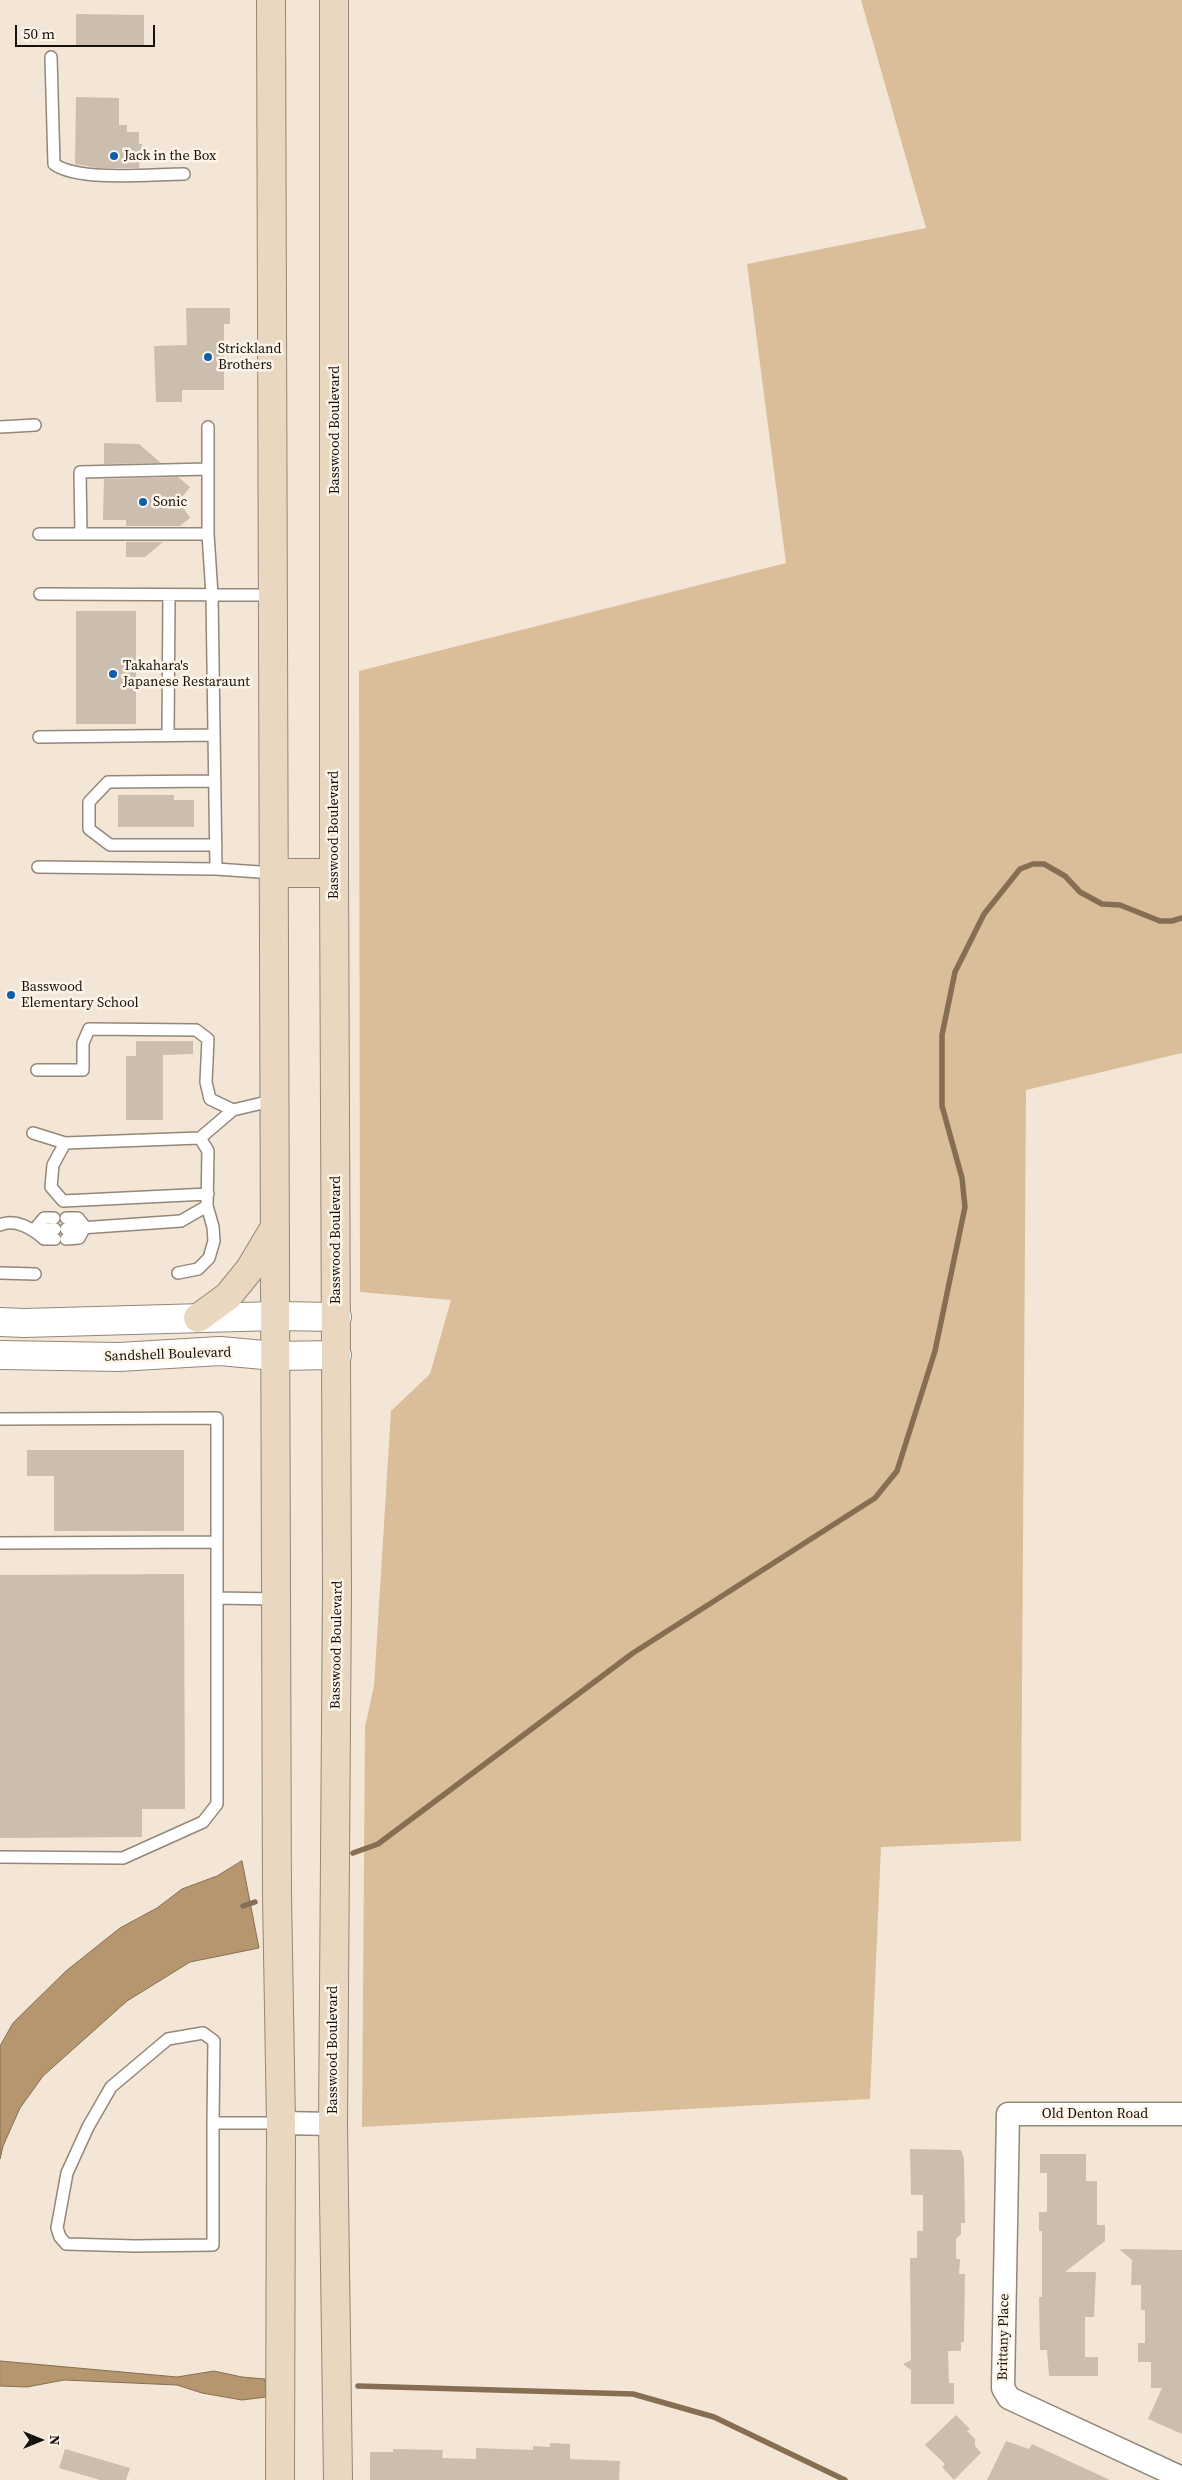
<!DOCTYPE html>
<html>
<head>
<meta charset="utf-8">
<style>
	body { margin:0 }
	#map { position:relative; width:1182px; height:2480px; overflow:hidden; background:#f3e6d6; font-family:"Source Serif 4",serif }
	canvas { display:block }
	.north { position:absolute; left:15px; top:2415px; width:50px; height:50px; -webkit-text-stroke:4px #fef4e7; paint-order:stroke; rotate:90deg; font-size:14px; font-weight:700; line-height:20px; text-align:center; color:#16110c }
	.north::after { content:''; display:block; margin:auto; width:18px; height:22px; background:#16110c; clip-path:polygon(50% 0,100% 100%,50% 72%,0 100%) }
	.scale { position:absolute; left:15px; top:25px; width:140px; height:22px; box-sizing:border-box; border:2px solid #16110c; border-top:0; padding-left:6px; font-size:15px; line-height:18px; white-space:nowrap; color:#16110c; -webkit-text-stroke:4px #fef4e7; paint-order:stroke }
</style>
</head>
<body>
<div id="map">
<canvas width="1182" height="2480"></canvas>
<div class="north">N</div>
<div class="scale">50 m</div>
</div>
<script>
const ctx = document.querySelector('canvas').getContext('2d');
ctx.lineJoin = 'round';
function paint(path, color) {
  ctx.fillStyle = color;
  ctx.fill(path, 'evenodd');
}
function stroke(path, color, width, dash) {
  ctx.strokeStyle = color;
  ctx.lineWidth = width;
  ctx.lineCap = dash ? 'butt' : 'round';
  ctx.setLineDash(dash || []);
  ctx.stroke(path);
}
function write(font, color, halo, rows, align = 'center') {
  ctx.font = font + ' "Source Serif 4",serif';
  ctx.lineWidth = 5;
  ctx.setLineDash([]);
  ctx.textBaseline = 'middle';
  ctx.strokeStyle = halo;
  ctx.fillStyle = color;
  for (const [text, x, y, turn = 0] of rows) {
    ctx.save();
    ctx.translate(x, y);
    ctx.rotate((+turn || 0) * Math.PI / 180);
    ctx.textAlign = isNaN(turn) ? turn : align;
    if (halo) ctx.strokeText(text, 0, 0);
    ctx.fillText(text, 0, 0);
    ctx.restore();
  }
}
paint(new Path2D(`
	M861,0H1182V1053L1026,1090L1021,1841L881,1847L870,2099L362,2127L365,1727L374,1686L391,1411L430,1374L451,1300L360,1292L359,671L786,563L747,264L926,228Z`), '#dabe9a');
const water = new Path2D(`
	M242,1861L259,1948L190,1962L127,2001L43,2076L20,2108L3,2146L0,2159V2046L13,2023L66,1971L120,1928L157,1908L182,1889L217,1876Z
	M0,2361L177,2377L214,2371L242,2377L265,2379L266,2397L242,2400L202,2393L177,2385L64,2380L27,2387L0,2386Z`);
paint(water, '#b5966e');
stroke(water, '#856e51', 1);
stroke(new Path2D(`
	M353,1853L378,1844L633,1653L875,1498L897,1471L935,1351L965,1207L962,1178L942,1106V1035L955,972L984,914L1020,869L1033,864H1044L1065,876L1080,892L1102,904L1120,905L1160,921H1172L1182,918
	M243,1906L255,1902
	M358,2386L633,2394L714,2417L845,2480`), '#856e51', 5.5);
paint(new Path2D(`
	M76,14L144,15V47H76Z
	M76,97L119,98V125H127V132H139V144H142L139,168H98L75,164Z
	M186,308H230V324H224V390H182V402H156L154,346L187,345Z
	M104,443L139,444L161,463L104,464Z
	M178,477L190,487L179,501L190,518L180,526H126V520H103L104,479Z
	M126,542H163L145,557H126Z
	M76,611H136V724H76Z
	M118,795H174V800H194V827H118Z
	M136,1041H193V1054L163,1055V1120H126V1056H136Z
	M27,1450H184V1531H54V1476H27Z
	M184,1574L185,1809H142V1837L0,1838V1575Z
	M910,2149L961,2150L964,2159L965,2223H961V2234L956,2239V2259H960L959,2274H965L964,2342H961V2351H948L949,2383H954V2404H911V2370L903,2364L911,2360L910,2258H917V2231H923V2195H911Z
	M1040,2154H1086V2181H1097V2225H1105V2241L1065,2272H1096L1094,2317H1085V2357H1098V2376H1049L1047,2350H1040L1039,2297H1042V2231H1039V2212H1047V2173H1040Z
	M1119,2249L1182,2250V2434L1148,2419L1162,2388H1151V2362H1138V2343H1145V2310H1141V2285H1131L1132,2260Z
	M956,2415L970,2429L967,2431L975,2439V2446L981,2453L954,2480L942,2467L945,2464L925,2445Z
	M1006,2441L1029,2449L1032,2444L1110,2480H987Z
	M550,2443L570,2444V2459L620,2461L619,2480H370V2452H393V2449L443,2450L442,2458L476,2459V2448L533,2450V2446L550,2447Z
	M65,2449L130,2468L126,2480H100L59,2468Z`), '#cbbeae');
const service = new Path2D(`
	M51,57L54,164C79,182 151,174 184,174
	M0,427L35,425
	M208,427V534L212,595L216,869
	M39,534H208
	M81,534L80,472L208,469
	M40,594L273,595
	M168,735L169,595
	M39,737L214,735
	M215,781L108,782L89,802V829L110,845H216
	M38,867L216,869L274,873
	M37,1070H83V1043L89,1029L196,1030L208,1039L206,1082L210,1099L233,1110L275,1100
	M33,1133L65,1143L200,1138L233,1110
	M65,1143L53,1165L51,1187L63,1201L208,1194
	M66,1218H78L85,1227
	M0,1225C15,1218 33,1229 44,1239H55
	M66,1229L181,1221L207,1206
	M34,1230L44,1218H54
	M34,1230L55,1229
	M66,1239L79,1238L85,1227
	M0,1273L35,1274
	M178,1273L198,1269L209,1258L214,1241L213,1227L207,1206L208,1151L200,1138
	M0,1419L217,1418V1598
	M0,1543L217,1542
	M0,1857L123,1858L203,1822L217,1804V1598L276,1599
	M213,2123L214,2041L203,2033L168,2039L111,2087L88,2127L67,2173L57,2228L60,2237L66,2244L135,2246L213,2245V2123H281`);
const minor = new Path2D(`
	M1182,2114H1008L1003,2388L1009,2398L1182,2478
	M281,2123L333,2124`);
const tertiary = new Path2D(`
	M0,1322L24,1323L276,1316L337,1317
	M0,1355L119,1357L220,1351L275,1356L337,1355`);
const secondary = new Path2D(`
	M271,0L277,1895L281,2123L280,2480
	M334,0V873L337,1590L333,2124L338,2480
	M274,873H334
	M198,1318L228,1296L250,1269L275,1227`);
stroke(service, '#938779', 14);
stroke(minor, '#938779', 25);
stroke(tertiary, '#938779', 30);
stroke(secondary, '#938779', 30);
stroke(service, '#fff', 11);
stroke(minor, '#fff', 22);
stroke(tertiary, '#fff', 28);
stroke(secondary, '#e9d8bf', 28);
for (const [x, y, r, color] of [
	[114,156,5,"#0b5fad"],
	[208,357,5,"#0b5fad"],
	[143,502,5,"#0b5fad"],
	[113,674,5,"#0b5fad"],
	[11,995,5,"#0b5fad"]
]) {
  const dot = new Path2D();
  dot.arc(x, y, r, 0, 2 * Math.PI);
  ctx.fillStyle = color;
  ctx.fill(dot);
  stroke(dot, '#fef4e7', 2);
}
write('14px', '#16110c', '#fef4e7', [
	["Jack in the Box",124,156],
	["Strickland",218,349],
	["Brothers",218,365],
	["Sonic",153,502],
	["Takahara's",123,666],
	["Japanese Restaraunt",123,682],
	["Basswood",21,987],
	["Elementary School",21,1003]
], 'left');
write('14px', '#16110c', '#fef4e7', [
	["Basswood Boulevard",335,430,-90],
	["Basswood Boulevard",334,835,-90],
	["Basswood Boulevard",336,1240,-90],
	["Sandshell Boulevard",168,1355,-2],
	["Basswood Boulevard",337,1645,-89],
	["Basswood Boulevard",333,2050,-90],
	["Old Denton Road",1095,2114],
	["Brittany Place",1004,2337,-89]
]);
</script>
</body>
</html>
